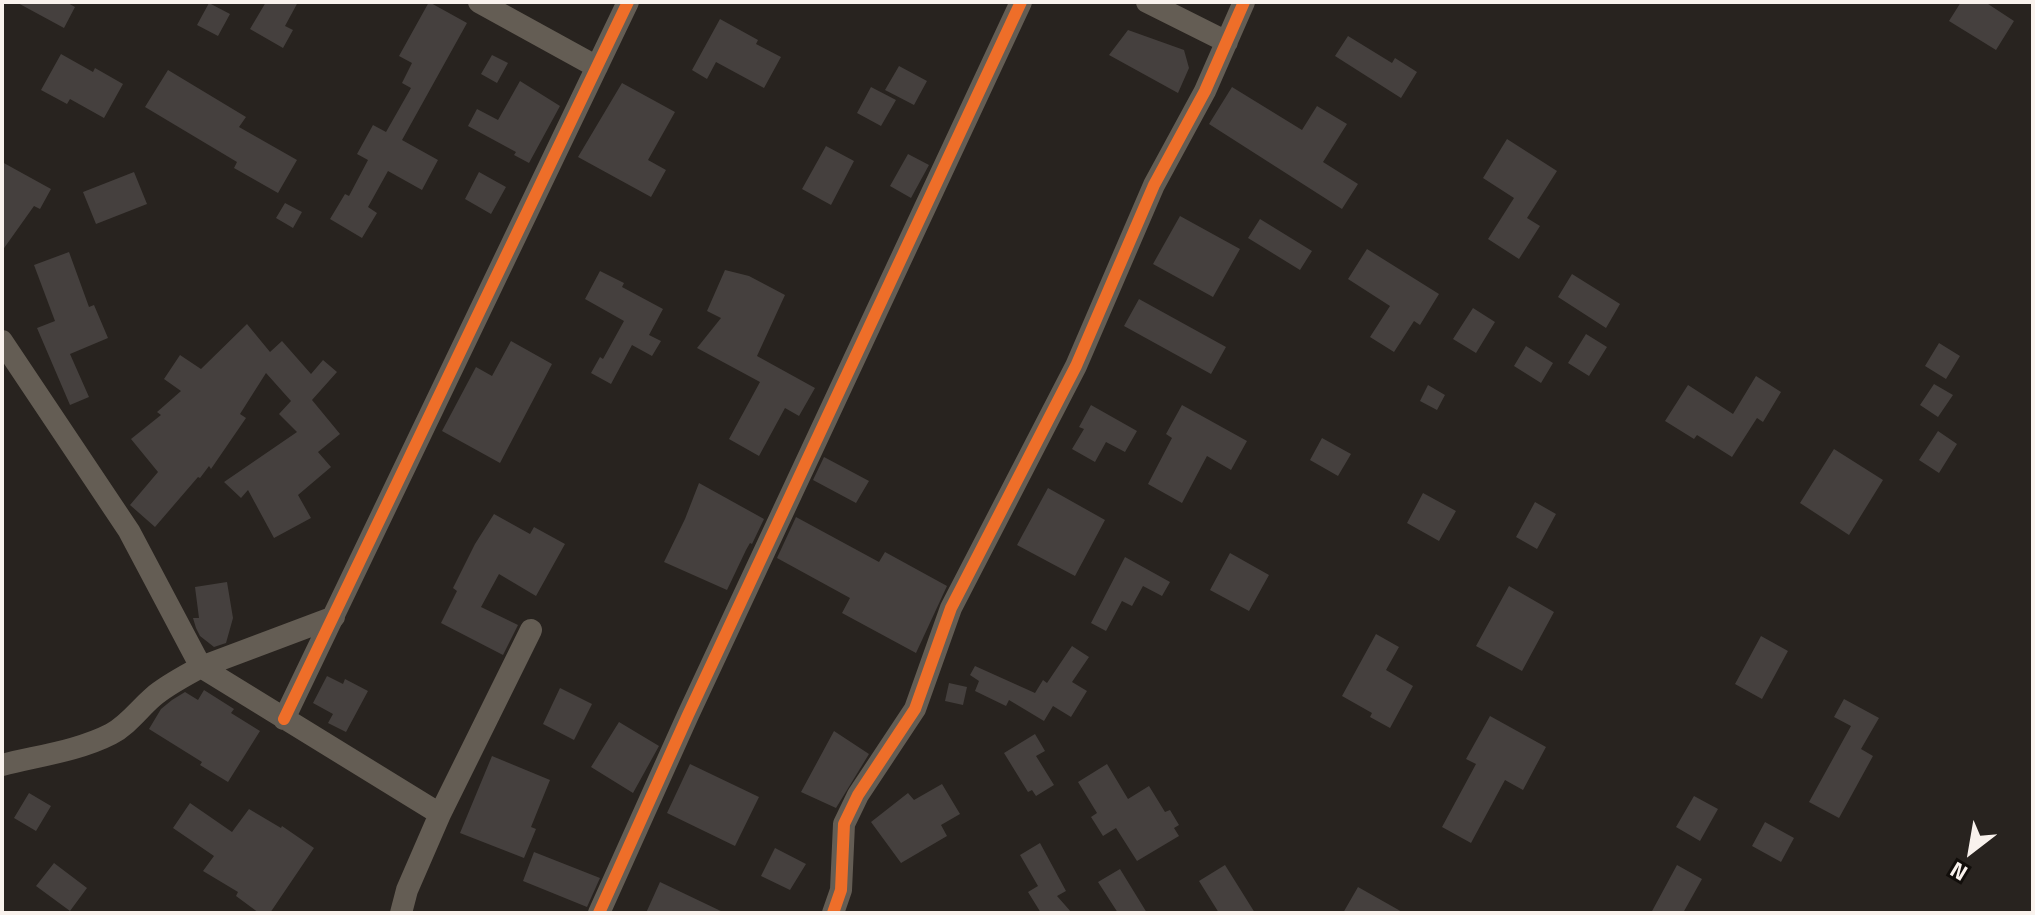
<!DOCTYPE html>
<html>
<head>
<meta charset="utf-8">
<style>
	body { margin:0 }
	#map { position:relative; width:2035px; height:915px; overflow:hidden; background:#28231f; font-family:"Titillium Web",sans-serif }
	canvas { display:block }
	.frame { position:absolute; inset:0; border:4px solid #f9f2ed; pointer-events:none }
	.north { position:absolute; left:1931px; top:811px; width:80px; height:80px; -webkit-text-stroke:6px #110d0a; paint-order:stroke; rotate:211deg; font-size:22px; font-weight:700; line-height:32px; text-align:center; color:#f9f2ed }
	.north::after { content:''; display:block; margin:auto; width:28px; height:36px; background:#f9f2ed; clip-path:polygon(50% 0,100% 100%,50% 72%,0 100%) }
</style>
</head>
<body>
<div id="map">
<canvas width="2035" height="915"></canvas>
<div class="frame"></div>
<div class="north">N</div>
</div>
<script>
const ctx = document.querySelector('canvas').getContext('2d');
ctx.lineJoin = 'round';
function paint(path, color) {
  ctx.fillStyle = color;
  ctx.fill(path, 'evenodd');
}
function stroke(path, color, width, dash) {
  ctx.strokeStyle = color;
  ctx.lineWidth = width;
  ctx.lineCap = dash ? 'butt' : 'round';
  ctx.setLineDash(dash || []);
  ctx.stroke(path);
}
paint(new Path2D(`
	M16,2H66L75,7L64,28Z
	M266,2H298L285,26L293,30L283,48L250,29Z
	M429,2L467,23L402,140L438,160L422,190L388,171L368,207L377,213L362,238L330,219L345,194L349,196L368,160L357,154L373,125L386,132L411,88L402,83L412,63L399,56Z
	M1961,2H1985L2014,21L1996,50L1949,21Z
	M209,3L230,14L218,36L197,25Z
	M720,19L758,40L756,44L781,57L764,88L716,62L707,79L692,70Z
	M1128,30L1184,50L1189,68L1178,93L1109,55Z
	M1348,36L1392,63L1395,58L1417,72L1401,98L1335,56Z
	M61,54L93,72L95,68L123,84L104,118L70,99L67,104L41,90Z
	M492,55L508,63L497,83L481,74Z
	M899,66L927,81L914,105L885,90Z
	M168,70L246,117L239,127L297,160L278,193L234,168L237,162L145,107Z
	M520,81L560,106L529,163L514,155L516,152L468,126L477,109L498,120Z
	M622,83L675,112L648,160L666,170L651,197L578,157Z
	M871,87L896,100L881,126L857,113Z
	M1232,87L1302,130L1317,106L1347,124L1323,162L1358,184L1342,209L1209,124Z
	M1507,139L1557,171L1527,218L1540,226L1519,259L1488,239L1514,198L1483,178Z
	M826,146L854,161L831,205L802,189Z
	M908,154L929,165L911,198L890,186Z
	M2,162L51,189L40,209L34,206L2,251Z
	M134,172L147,204L96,224L83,192Z
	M479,172L506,187L491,214L465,199Z
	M285,203L302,212L293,228L276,218Z
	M1180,216L1240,249L1213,297L1153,264Z
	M1260,219L1312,251L1300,270L1248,238Z
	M1367,249L1439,294L1420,325L1414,321L1394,352L1370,337L1390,306L1348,279Z
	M69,252L89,307L94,305L108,338L70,354L89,397L70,405L37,328L55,321L34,265Z
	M725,270L749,276L785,295L757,356L815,388L799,416L785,408L759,456L729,439L760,382L697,348L721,318L707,311Z
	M600,271L624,283L622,287L663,309L649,335L661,341L652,356L632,345L611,384L591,373L600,357L603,359L624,321L585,299Z
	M1572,274L1620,304L1606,328L1558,297Z
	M1139,299L1226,347L1211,374L1124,326Z
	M1473,308L1495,322L1476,353L1453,339Z
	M247,324L270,352L282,341L311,374L323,360L337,372L312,400L340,434L318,452L331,467L298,495L311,518L274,538L248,490L241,498L224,482L297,432L279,414L291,401L266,373L240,414L246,418L211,469L209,466L200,478L198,477L155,527L130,505L158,472L131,439L161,415L157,412L181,391L164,379L180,355L201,369Z
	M1586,334L1607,347L1589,376L1568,363Z
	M511,341L552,364L500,463L442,431L476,367L492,376Z
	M1939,343L1960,356L1946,379L1925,366Z
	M1526,346L1553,363L1541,383L1514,366Z
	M1756,376L1781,392L1763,422L1757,418L1732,457L1697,435L1694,439L1665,421L1688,385L1733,414Z
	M1934,384L1953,395L1938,417L1920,405Z
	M1428,385L1445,395L1437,410L1420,401Z
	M1091,405L1137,431L1125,452L1106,442L1095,462L1072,449L1084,429L1079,427Z
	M1182,405L1247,441L1231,470L1207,456L1182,503L1148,484L1172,438L1166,434Z
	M1938,431L1957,444L1939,473L1919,460Z
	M1322,438L1351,454L1338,476L1310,460Z
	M1834,449L1883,480L1849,535L1800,503Z
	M824,457L869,481L856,503L813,480Z
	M699,483L764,519L752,544L750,543L746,550L727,590L664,562L685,519Z
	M1048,488L1105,520L1075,576L1017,545Z
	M1423,493L1456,511L1439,541L1407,523Z
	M1535,502L1556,514L1537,549L1516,537Z
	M494,514L530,534L534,527L565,544L536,596L499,574L481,607L518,625L503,655L441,623L457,591L453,588L475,544Z
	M796,517L879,562L885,552L947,586L916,653L842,613L850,598L777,558Z
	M1230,553L1269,575L1249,611L1210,590Z
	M1125,557L1170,582L1162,596L1143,586L1132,606L1122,601L1106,631L1091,623Z
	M227,582L233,618L226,643L214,647L200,636L196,628L193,618H199L195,587Z
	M1509,586L1554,612L1522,671L1476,646Z
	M1376,634L1399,647L1386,670L1413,686L1390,728L1370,717L1372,713L1342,696Z
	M1761,636L1788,651L1762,699L1735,684Z
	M1072,646L1089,657L1072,682L1087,691L1071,717L1053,706L1044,721L1009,700L1006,706L975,691L979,681L970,675L975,666L1035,693L1043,680L1047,683Z
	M327,676L343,684L345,679L368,691L346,732L328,723L333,714L313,703Z
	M949,683L967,687L963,705L945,701Z
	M560,688L592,704L574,740L543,724Z
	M204,690L234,709L231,713L260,731L228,782L200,765L202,762L149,729L161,709L172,700L185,692L198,700Z
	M1844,699L1879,718L1861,749L1873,756L1839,818L1809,802L1851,726L1834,717Z
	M1490,716L1546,747L1523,790L1505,780L1471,843L1442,827L1476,764L1466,759Z
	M619,722L659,746L633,793L591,767Z
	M834,731L869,754L836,808L801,792Z
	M1035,734L1045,751L1036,756L1054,785L1036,796L1032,790L1028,792L1004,753Z
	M492,756L550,780L531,827L536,829L524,858L460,833Z
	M690,764L759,797L735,846L667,813Z
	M1107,764L1128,799L1149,786L1165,812L1170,810L1179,825L1174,828L1179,836L1137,861L1116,828L1103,836L1091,817L1097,813L1078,782Z
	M942,784L960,814L941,825L947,836L901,863L871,822L908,793L914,800Z
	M29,793L51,806L36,831L14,818Z
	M1694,796L1718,809L1700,841L1676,827Z
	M190,803L232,832L249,809L281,828L282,826L314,848L270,913H259L236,896L238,892L203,871L214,856L173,828Z
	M1765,822L1794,838L1781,862L1752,846Z
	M1040,843L1066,891L1057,896L1072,913H1041L1028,892L1038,886L1020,855Z
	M775,848L806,864L790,890L761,876Z
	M534,852L600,878L587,907L523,881Z
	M54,863L87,888L70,911L36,886Z
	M1225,865L1255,913H1219L1199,881Z
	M1677,865L1702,879L1683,913H1651Z
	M1120,869L1147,913H1118L1098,882Z
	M660,882L725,913H646Z
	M1358,887L1404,913H1343Z`), '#45403e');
stroke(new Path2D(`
	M479,2L597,67
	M1147,2L1227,42
	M2,341L129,531L201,667L440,814
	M284,719L628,2
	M2,765C37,756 78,751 111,734C128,725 139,709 153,697C167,685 185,676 201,667L334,617
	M401,913L407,890L440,814L531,630
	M599,913L688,715L1021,2
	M833,913L841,890L844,824L858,795L915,709L951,608L1076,366L1154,185L1205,91L1244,2`), '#645d54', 22);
stroke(new Path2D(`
	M284,719L628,2
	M599,913L688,715L1021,2
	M833,913L841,890L844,824L858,795L915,709L951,608L1076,366L1154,185L1205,91L1244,2`), '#ee6e29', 12);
</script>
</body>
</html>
